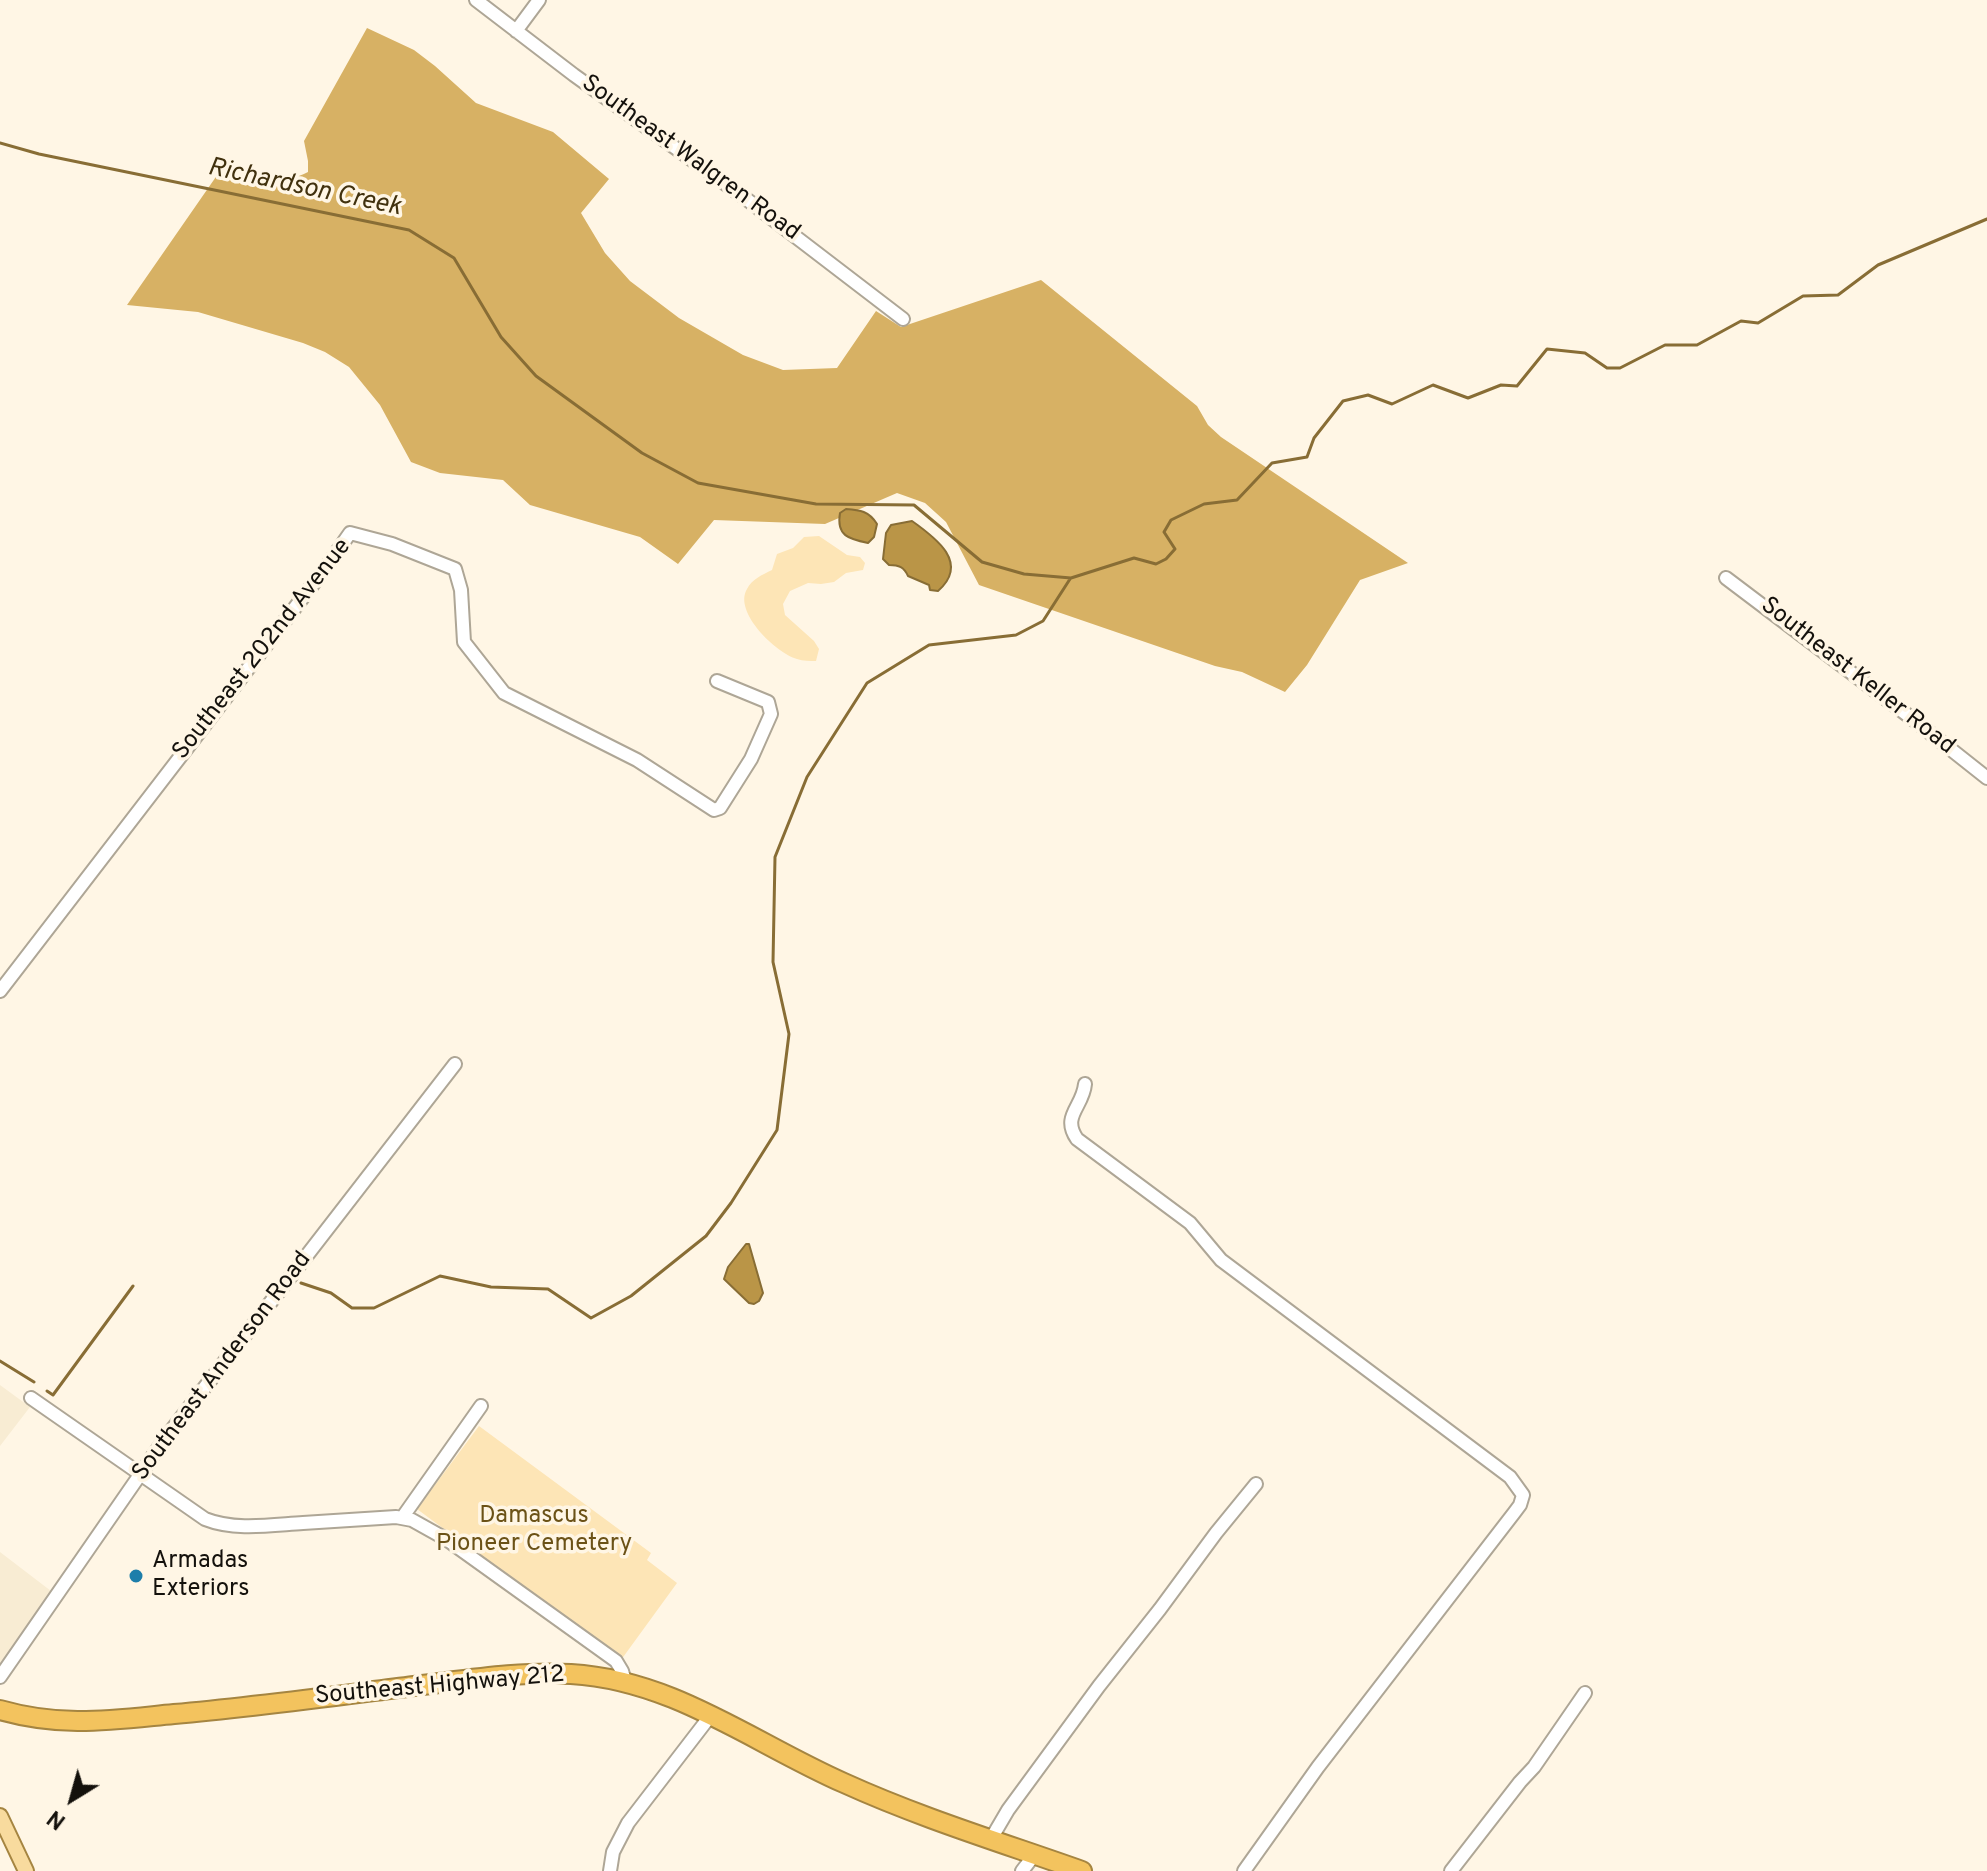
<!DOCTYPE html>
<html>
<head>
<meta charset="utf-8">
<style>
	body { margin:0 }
	#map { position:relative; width:1987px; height:1871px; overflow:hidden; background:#fff6e5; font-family:Overpass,sans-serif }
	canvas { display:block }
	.north { position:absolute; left:32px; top:1759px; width:80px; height:80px; -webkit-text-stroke:6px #fff6e5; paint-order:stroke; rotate:217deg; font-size:22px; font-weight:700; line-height:32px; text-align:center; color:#14110c }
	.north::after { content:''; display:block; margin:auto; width:28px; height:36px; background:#14110c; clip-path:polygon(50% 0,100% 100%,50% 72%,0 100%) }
</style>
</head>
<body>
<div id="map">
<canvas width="1987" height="1871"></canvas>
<div class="north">N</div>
</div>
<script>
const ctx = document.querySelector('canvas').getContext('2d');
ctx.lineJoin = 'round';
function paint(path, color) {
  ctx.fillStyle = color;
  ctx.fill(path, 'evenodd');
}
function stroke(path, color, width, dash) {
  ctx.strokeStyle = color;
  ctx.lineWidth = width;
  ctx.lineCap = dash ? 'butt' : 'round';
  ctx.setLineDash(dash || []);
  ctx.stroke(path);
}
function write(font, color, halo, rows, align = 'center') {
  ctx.font = font + ' Overpass,sans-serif';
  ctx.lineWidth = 7;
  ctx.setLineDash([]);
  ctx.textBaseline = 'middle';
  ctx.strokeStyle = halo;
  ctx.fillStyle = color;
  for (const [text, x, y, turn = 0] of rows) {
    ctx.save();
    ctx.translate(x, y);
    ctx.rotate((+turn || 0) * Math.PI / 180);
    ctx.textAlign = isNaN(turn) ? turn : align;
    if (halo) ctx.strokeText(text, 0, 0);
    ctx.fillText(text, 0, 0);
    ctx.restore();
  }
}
paint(new Path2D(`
	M0,1385L30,1407L0,1446Z
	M0,1552L51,1591V1593L0,1665Z`), '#f8ecd3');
paint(new Path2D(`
	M819,536L847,555L860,557L865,563L863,570L846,573L834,582L821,584L808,583L790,591L783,604L785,615L814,641L819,649L816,661C810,661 803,661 797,659C776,653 733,612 747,589C752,579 762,575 772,570L777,554L793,548L804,537Z
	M479,1426L651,1553L647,1560L677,1583L621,1660L417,1509Z`), '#fde5b6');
paint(new Path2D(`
	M367,28L414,50L435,66L476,103L553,132L609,179L581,213L605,253L630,281L679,318L743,355L783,370L837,368L876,311L901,327L1041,280L1197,406L1208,425L1221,437L1408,563L1360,580L1307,665L1285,692L1242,672L1215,666L979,585L946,522L925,503L897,493L825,524L714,520L678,564L640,537L530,505L503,480L440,473L411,462L380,405L349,367L325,352L303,343L198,312L127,305L220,171C253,178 276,188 308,172V161L304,141Z`), '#d7b164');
const water = new Path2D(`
	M846,509C860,510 869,511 877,524L874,537L868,543C849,539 836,536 840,513Z
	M912,521C936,538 970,563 938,591L930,590L929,585L908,576C904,567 899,565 889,565L883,559L886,533L891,525Z
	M746,1244H749L763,1293L759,1301L754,1304L749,1303L724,1279L728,1267Z`);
paint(water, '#ba9547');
stroke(water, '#886d35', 2);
stroke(new Path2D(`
	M0,143L39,154L409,230L454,258L501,337L536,376L642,453L698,483L816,504L914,505L982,562L1024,574L1071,578L1134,558L1156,564L1166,559L1175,549L1164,532L1171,520L1204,504L1237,500L1272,463L1307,457L1314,438L1343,401L1368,395L1392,404L1433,385L1468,398L1501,385L1517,386L1547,349L1585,353L1607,368H1620L1665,345H1697L1741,321L1758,323L1803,296L1838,295L1878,265L1987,219
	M301,1283L331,1293L352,1308H374L440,1276L491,1287L548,1289L591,1318L631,1296L706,1236L731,1203L777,1130L789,1034L773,962L775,857L807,777L867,683L929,645L1016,635L1043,621L1070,579
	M0,1361L34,1382
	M47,1391L53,1395L133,1286`), '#886d35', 3);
const minor = new Path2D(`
	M476,0L574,75L745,198L903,319
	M516,31L539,0
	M1726,578L1910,717L1987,778
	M0,991L327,566L350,533L392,544L455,569L461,590L464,642L504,693L637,760L714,810L720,808L751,759L771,714L768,702L717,681
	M1085,1084C1083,1107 1061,1116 1077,1139L1190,1223L1221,1260L1510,1477L1523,1495L1520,1505L1514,1513L1318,1767L1244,1871
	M31,1398L205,1519C235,1531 271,1525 303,1523C334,1521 365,1519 396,1517L412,1520L446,1539L616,1661L622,1671L625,1681
	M402,1518L481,1406
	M0,1677L164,1440L455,1064
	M991,1839L1008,1810L1099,1686L1160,1609L1216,1533L1256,1484
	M610,1871L613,1852L628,1823L711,1715
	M1022,1871L1035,1854
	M1451,1871L1520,1782L1534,1767L1585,1693`);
const major = new Path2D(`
	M0,1816L26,1871`);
const highway = new Path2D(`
	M0,1710C63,1728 111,1720 174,1714C254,1707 334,1696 414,1686C466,1680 519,1671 571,1674C674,1680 753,1743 844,1783C921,1818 1003,1843 1082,1871`);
stroke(minor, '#aea696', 16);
stroke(major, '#a58541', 18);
stroke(highway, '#a58541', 22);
stroke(minor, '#fff', 12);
stroke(major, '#f8db9e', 14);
stroke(highway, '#f3c35e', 18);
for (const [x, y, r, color] of [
	[136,1576,8,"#1e7eaa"]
]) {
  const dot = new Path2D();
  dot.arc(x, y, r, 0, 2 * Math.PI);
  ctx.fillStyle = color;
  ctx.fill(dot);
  stroke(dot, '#fff6e5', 3);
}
write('24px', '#14110c', '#fff6e5', [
	["Southeast Walgren Road",690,159,36],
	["Southeast 202nd Avenue",263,650,-52],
	["Southeast Keller Road",1857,677,38],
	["Southeast Anderson Road",223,1367,-53],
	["Southeast Highway 212",440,1687,-5]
]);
write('24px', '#6b5217', '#fff6e5', [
	["Damascus",534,1517],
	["Pioneer Cemetery",534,1545]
]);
write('24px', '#14110c', '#fff6e5', [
	["Armadas",152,1562],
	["Exteriors",152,1590]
], 'left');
write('italic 26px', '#41310e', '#fff6e5', [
	["Richardson Creek",304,189,12]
]);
</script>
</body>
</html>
